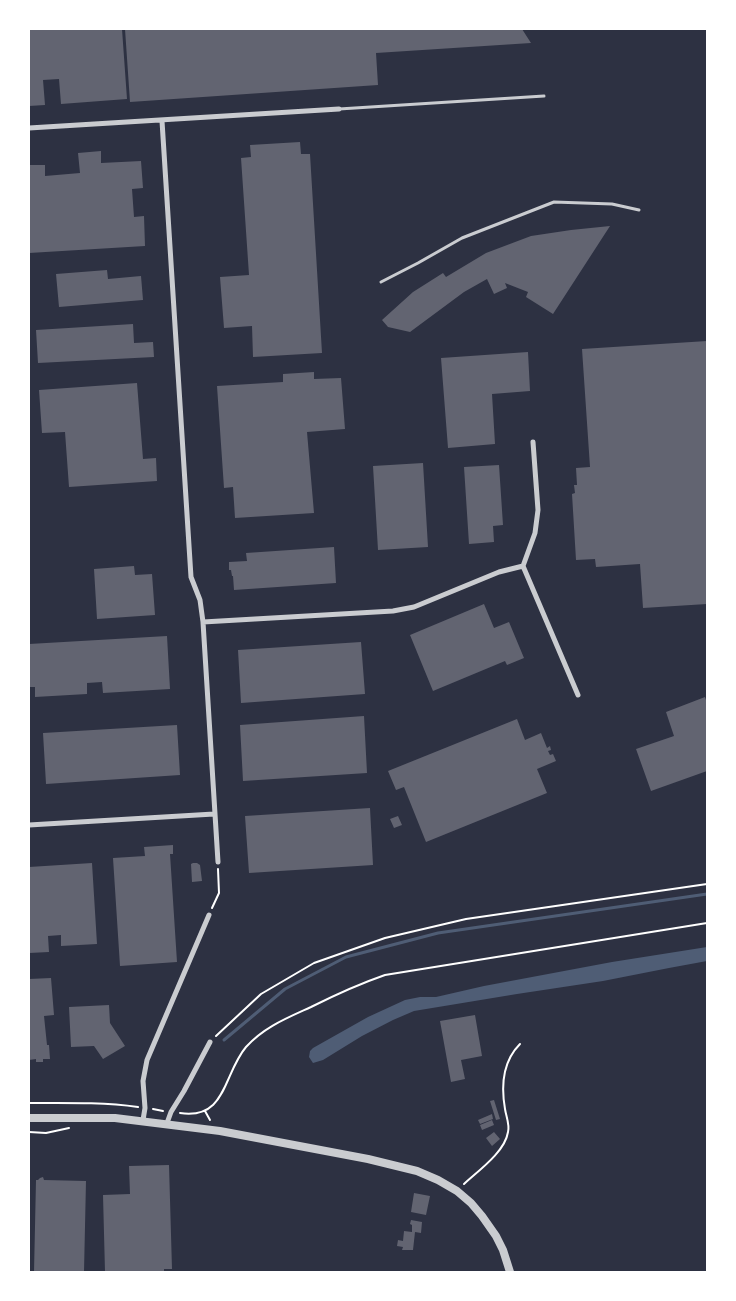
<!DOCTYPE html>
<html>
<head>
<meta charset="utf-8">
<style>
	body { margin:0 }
	#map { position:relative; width:736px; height:1301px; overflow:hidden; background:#2d3142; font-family:Merriweather,serif }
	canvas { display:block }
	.frame { position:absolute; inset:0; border:30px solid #fff; pointer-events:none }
</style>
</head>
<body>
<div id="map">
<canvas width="736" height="1301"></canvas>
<div class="frame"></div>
</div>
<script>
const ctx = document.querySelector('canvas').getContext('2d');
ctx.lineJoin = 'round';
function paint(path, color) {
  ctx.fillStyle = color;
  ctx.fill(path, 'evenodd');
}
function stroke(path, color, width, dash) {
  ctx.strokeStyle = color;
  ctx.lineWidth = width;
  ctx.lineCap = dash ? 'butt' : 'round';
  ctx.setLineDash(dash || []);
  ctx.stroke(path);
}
paint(new Path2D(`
	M707,947V961L669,968L603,981L517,994L414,1011L393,1020L362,1036L323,1060L313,1063L309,1057L310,1051L313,1048L368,1017L405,1000L420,997H436L484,986L612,962Z`), '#4f5d75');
stroke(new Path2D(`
	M224,1040L285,989L346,957L438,933L707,894`), '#4f5d75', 3);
paint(new Path2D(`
	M29,29H122L127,99L61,104L59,79L43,80L45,105L29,106Z
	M125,29H522L531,43L376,53L378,85L130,102Z
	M300,142L301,154H310L322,353L253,357L252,326L224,328L220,277L249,275L241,158L251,157L250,145Z
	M101,151V163L141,161L143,188L132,189L134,217L144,216L145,246L29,253V165H45V176L80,173L78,153Z
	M610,226L553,314L526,297L528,292L505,283L507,288L494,294L487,279L464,292L410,332L388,327L382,320L413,292L443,273L446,277L486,253L531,236L571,230Z
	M107,270L108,279L141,276L143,300L59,307L56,274Z
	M133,324L134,343L153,342L154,357L38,363L36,330Z
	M707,341V604L643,608L640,564L596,567L595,559L576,560L572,494L575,493L574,485H577L576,468L590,467L582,349Z
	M528,352L530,391L492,394L495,444L448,448L441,358Z
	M314,372V379L341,378L345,429L307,432L314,513L235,518L233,487L224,488L217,386L283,382V374Z
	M137,383L143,459L156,458L157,481L69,487L65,432L42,433L39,390Z
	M423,463L428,547L378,550L373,466Z
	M499,465L503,525L493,526L494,542L469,544L464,467Z
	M334,547L336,583L234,590L233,576H232L231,570H229V562L247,561L246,553Z
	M134,566L135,575L152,574L155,615L97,619L94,569Z
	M484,604L494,628L509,622L524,658L507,665L505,661L433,691L410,635Z
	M167,636L170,689L103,693L102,682L87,683V694L35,697V687H29V644Z
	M361,642L365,694L241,703L238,650Z
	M705,697L707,703V771L651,791L636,749L674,736L666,712Z
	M364,716L367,773L243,781L240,725Z
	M517,719L525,740L541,733L547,748L550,746L551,750L548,751L550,755L553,754L556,761L537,769L547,793L426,842L404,787L396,790L388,771Z
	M177,725L180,775L46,784L43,733Z
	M370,808L373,865L249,873L245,816Z
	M398,816L402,825L394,828L390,819Z
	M173,845V854H170L177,962L120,966L113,858L145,856L144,847Z
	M92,863L97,944L61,946V935L48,936L49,952L29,953V867Z
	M193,863H197L200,865L202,881L192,882L191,864Z
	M51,978L54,1015L44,1016L47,1045H49L50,1059H43V1062H36V1059L29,1060V979Z
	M109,1005L110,1023L125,1046L103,1059L94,1046L71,1047L69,1007Z
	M475,1015L482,1056L461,1060L465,1079L451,1082L440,1021Z
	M494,1100L500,1119L496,1120L490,1101Z
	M492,1114L493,1119L480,1124L478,1120Z
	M492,1120L494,1125L482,1130L480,1125Z
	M494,1132L500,1139L492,1146L486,1138Z
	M169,1165L172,1269H164V1272H105L103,1195L130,1194L129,1166Z
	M43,1177L44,1180L86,1181L84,1272H34L36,1180H38L40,1178Z
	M414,1193L430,1196L426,1215L411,1212Z
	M411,1220L422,1222L421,1233L415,1232L413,1250H402L403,1247L397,1246L398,1240L403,1241L404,1231L412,1232V1225L410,1224Z`), '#626471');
stroke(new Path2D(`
	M212,908L219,893L218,869
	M216,1036L261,994L314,963L385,938L466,919L707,884
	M29,1103C65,1103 102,1102 138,1107
	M153,1109L163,1111
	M205,1111L210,1120
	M180,1113C227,1120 223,1074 246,1047C264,1027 287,1018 311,1007C335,995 359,984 385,975L707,923
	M29,1132L46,1133L69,1128
	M464,1184C478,1171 505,1152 508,1132C510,1125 506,1116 505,1109C501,1086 503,1061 520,1044`), '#fff', 2);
stroke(new Path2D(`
	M339,109L544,96
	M381,282L418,263L462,238L554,202L612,204L639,210`), '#caccd0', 3);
stroke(new Path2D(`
	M162,121L191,577L200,600L203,622L218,862
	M29,128L339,109
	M523,566L578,695
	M203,622L393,611L414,607L499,572L523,566L535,533L538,510L533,442
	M29,825L214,814
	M143,1120L145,1108L143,1081L147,1060L209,915
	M167,1123L171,1112L184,1091L210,1042`), '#caccd0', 5);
stroke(new Path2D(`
	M29,1118H115L220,1131L368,1159L417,1171L438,1180L457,1191L471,1203L482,1216L496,1236L503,1250L510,1272`), '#caccd0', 8);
</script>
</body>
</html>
